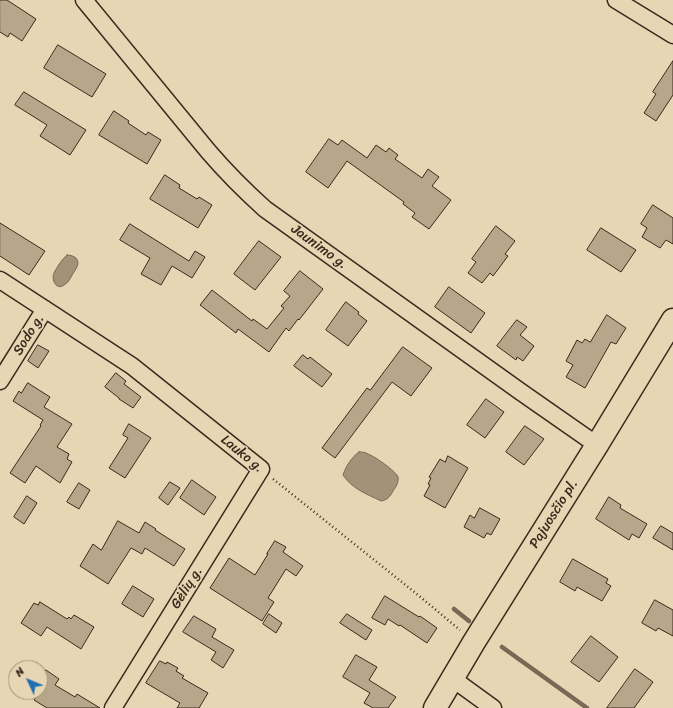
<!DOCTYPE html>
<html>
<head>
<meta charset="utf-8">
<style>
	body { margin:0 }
	#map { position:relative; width:673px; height:708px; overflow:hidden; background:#e7d6b3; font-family:Sriracha,sans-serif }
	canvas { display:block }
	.north { position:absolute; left:8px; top:660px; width:40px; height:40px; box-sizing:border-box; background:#e7d6b3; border:1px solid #a29177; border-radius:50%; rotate:314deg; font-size:11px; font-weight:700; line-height:16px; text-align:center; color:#3b2a1e }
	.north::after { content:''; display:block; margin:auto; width:14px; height:18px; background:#1f6fb2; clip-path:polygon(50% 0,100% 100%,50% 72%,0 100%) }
</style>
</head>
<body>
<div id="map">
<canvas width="673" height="708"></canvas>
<div class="north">N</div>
</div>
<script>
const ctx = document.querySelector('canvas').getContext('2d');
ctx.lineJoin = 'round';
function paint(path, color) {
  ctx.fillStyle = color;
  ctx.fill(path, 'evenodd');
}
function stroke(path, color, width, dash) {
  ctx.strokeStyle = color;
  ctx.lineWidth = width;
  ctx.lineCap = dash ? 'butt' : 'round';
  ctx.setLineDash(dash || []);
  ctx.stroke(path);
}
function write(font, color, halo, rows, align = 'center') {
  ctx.font = font + ' Sriracha,sans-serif';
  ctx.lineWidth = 3.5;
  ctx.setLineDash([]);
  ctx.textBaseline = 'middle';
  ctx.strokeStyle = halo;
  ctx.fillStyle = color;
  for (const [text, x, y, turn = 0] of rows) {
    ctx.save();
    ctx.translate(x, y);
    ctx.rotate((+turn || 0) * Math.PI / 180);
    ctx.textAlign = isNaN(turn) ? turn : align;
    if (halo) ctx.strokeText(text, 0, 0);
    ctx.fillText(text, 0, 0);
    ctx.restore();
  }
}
const water = new Path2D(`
	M67,255C71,255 73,256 76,258C81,264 75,270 72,275C70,279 68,283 64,285C56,291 51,279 54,273C57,267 62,259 67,255Z
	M359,452C362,452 365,452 368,454C374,456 396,471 398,477C399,482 396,487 393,491C390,497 387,500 381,501C367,494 352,489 343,475C346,466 351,458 359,452Z`);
paint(water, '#a39278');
stroke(water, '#796854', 1);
stroke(new Path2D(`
	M454,609L469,621
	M502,647L587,708`), '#796854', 4.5);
const building = new Path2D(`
	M0,0H7L36,19L22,41L10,33L8,37L0,32Z
	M58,45L106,74L92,97L44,68Z
	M673,61V95L656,121L644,113L656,94L653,92Z
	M24,92L86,130L70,155L40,136L47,125L15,105Z
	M114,111L129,121L128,123L146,135L148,132L161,140L147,164L99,135Z
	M329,139L338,145L342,140L367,158L376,145L386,152L389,148L398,155L395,159L422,178L428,169L439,177L432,186L451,200L429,229L412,217L415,213L403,204L404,202L347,161L328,188L306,172Z
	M165,175L180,185L179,188L197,199L199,197L212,205L198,228L150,199Z
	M653,205L673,218V244L666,240L660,248L642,237L647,228L641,224Z
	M0,223L45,251L29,275L0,256Z
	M130,224L189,261L195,251L205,257L192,278L172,266L161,285L141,274L150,258L120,240Z
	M496,226L515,241L505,254L508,256L493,276L490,273L482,283L468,273L476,262L472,259Z
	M601,228L636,250L621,272L587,250Z
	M259,241L281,257L255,290L234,274Z
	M300,271L323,289L299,320L298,319L289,331L286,328L269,352L238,329L236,333L200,305L212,290L252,321L253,319L267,329L284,308L281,306L290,296L284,291Z
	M449,287L485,313L471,333L435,307Z
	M346,302L359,312L358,314L367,321L348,346L326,330Z
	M607,315L626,328L616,344L611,342L585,388L566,377L573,365L566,361L577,340L582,343L585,339L590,342Z
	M517,320L527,327L520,335L534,346L523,361L517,357L516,360L497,346Z
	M38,345L49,351L38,368L28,361Z
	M403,347L432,368L411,396L392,382L335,458L322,448L367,388L370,390Z
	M303,355L308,359L310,357L332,374L322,387L294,366Z
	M116,373L126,381L124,384L141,397L133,408L119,399V398L105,387Z
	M28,383L50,397L44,407L72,424L57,447L69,454L67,459L72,462L60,483L36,466L25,483L10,473L41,426L40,425L43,420L13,401L19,391L21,393Z
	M486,399L504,412L485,438L467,425Z
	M129,424L151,438L125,478L109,468L128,438L123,435Z
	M525,426L544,439L524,465L506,452Z
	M448,456L468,468L445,508L424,496L430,485L428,484L431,478L429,477L440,459L445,462Z
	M192,480L216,497L204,515L180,498Z
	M170,482L180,488L168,505L159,498Z
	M79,483L90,490L79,509L67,502Z
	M27,496L37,503L24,524L14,517Z
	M609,497L621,505L620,508L647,524L639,538L632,534L629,540L596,519Z
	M480,508L500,519L491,535L487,533L484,538L464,527L470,515L474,518Z
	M118,521L139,533L145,522L156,529L155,530L185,549L174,566L145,548L142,554L131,548L108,584L80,566L93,544L101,550Z
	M661,526L673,533V550L653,538Z
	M275,541L286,547L283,552L303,566L296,576L286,569L268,598L274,602L262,621L210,588L229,558L255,575L268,554H267Z
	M573,559L608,579L606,583L611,586L602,601L577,587L575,591L560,582Z
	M133,586L154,599L143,617L122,604Z
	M385,596L419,617L420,616L437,628L427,643L400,625L399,626L388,619L385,625L372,618Z
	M655,600L673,610V636L658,628L656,631L642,623Z
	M40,602L67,619L69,617L71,619L74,615L94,627L81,649L47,627L41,636L21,623L34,603L38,605Z
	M269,614L282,623L276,633L263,624Z
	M347,614L372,630L366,640L340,623Z
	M194,616L216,629L212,637L234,650L223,668L211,660L216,652L183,632Z
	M591,636L618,657L599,682L571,662Z
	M356,655L377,667L369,680L396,697L388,708H373L364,703L370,693L343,677Z
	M160,661L166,664L167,662L178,668L176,671L184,676L182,678L208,693L199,708H177L180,703L146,683Z
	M635,669L653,682L634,708H607Z
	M46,670L59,679L55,685L75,697L77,694L100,708H47L34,700L39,692H40V678Z`);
paint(building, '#b7a689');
stroke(building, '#3b2a1e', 1);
const minor = new Path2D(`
	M84,0L208,151C226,172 245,191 265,209L521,392L597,445
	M616,0L673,35
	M0,280L132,366L261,469L113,708
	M0,381L45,309
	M453,679L493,708`);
const secondary = new Path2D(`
	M435,708L474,642L597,445L673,320`);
stroke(minor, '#3b2a1e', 19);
stroke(secondary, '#3b2a1e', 25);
stroke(new Path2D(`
	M273,479L418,595L460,630`), '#3b2a1e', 2.5, [1, 3]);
stroke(minor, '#e7d6b3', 16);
stroke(secondary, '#e7d6b3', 22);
write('14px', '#3b2a1e', '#e7d6b3', [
	["Jaunimo g.",319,247,36],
	["Sodo g.",29,335,-58],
	["Lauko g.",242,454,39],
	["Pajuosčio pl.",554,514,-58],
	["Gėlių g.",187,588,-58]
]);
</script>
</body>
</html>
